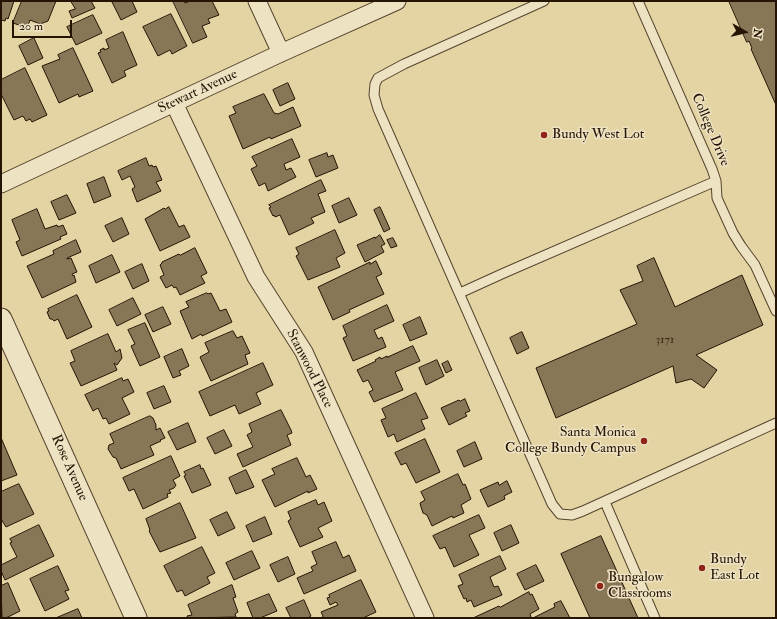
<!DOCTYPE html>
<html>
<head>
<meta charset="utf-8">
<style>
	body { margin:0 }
	#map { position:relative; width:777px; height:619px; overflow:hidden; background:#e4d4a3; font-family:"IM FELL Double Pica",serif }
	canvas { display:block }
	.frame { position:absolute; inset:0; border:2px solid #251304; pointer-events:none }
	.north { position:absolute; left:725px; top:12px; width:40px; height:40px; -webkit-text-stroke:3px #ede3c3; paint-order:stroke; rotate:98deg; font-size:11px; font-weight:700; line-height:16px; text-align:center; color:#251304 }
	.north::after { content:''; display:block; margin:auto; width:14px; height:18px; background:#251304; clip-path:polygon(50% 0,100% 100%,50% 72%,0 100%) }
	.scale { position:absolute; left:12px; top:20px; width:60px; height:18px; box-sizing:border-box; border:2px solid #251304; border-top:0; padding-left:5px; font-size:12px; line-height:14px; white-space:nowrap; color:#251304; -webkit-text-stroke:3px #ede3c3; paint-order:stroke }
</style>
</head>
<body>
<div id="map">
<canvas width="777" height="619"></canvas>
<div class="frame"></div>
<div class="north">N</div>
<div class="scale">20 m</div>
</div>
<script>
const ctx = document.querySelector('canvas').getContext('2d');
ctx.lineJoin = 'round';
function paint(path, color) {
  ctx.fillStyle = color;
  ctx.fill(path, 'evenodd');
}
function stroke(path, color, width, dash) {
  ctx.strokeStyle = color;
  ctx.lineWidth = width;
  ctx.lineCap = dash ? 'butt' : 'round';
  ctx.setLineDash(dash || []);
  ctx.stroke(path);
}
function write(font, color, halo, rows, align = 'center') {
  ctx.font = font + ' "IM FELL Double Pica",serif';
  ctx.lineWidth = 3;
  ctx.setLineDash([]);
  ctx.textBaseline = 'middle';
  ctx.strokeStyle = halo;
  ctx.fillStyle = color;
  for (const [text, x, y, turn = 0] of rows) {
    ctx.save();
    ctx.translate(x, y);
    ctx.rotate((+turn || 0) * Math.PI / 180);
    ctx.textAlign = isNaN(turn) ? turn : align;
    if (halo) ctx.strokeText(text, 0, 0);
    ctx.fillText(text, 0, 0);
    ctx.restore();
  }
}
const building = new Path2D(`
	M1,1H14L8,19L6,18L5,21L1,20Z
	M22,1H56L48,21L40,24L30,20L27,28L13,23Z
	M71,1H91L95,8L72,18L69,11L75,9Z
	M115,1H132L137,12L121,20L112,2Z
	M173,1H184L185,3L190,1H212L219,15L208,19L210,23L202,26L207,37L193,43Z
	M729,1H776V105L751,49L752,48L749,41L747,42Z
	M171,14L187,46L172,54L170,50L158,56L143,27Z
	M93,15L102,33L76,45L67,27Z
	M123,32L137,65L124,71L126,76L112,83L98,53L101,52L100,50L104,48V50L109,48L106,40Z
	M34,38L43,58L28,65L19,46Z
	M73,48L93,91L79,97L78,94L59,103L42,66L60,59L58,55Z
	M25,68L47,115L32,122L30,119L26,121L23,116L14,120L1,94V80Z
	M288,83L295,99L280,106L273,90Z
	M264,94L274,113L278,114L293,107L301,126L271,139L270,137L243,149L229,116L236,113L233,107Z
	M292,139L300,157L284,164L286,170L291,168L296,177L268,191L265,183L259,186L251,169L257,166L252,157Z
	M327,153L328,157L333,155L338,168L316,177L309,160Z
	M146,158L149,166L152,165L153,167L156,166L162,180L156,182L161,191L137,202L132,189L135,187L130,176L122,180L118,171Z
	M104,177L111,196L94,203L87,184Z
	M321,180L326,191L318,194L325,212L311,218L314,223L289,235L280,215L275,217L274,215L273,216L269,208L271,207L269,205Z
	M67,195L76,213L59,220L51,202Z
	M349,198L357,215L339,223L332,206Z
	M169,207L179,227L184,225L190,237L160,251L145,219L164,208L165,209Z
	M380,207L390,229L384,232L374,210Z
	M37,209L45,229L57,225L58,227L63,225L67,234L60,237L61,239L22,256L16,242L20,240L12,220Z
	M122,218L129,234L113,242L105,226Z
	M335,230L345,253L336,258L340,267L308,280L296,256L299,254L296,248Z
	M380,235L385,244L381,246L384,252L365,262L357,245L375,237V238Z
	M393,238L397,246L391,248L387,240Z
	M76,240L81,252L67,258V259L71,258L77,272L72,274L73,276L74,275L76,282L42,298L27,266L54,254L53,251Z
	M195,248L207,273L201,276L205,283L180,295L176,287L174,288L172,285L166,288L160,277L164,275L160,265L162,263V262L179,254L180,255Z
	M112,255L120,272L96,283L89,266Z
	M654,258L675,307L742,275L763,325L696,355L717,370L704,388L691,379L676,383L673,366L556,418L536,368L637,324L620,290L643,281L637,266Z
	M376,261L382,274L376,277L384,294L349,310L350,312L333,320L318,287L370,262V264Z
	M142,264L149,281L133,289L125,272Z
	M207,293L208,294L211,293L220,311L226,309L232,322L202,336L201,334L192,339L180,311L189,307L186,302Z
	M77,295L92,327L67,339L58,319L54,321L52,319H50L47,312L49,311L48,309Z
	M133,298L141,314L117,326L109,310Z
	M387,305L394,321L374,330L378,339L382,337L386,347L353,361L343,338L347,336L343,326Z
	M163,307L171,324L153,332L145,315Z
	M420,317L427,334L410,341L403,325Z
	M145,323L160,357L140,366L131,346L135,344L128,330Z
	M233,331L237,338L242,336L250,353L245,355L248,364L211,381L200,357L209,352L205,343Z
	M522,332L529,348L517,354L510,338Z
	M108,334L116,352L120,349L122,358L117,365L114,363L117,370L81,386L70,363L75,361L71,351Z
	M413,346L420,361L395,372L403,390L374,402L369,392L373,390L368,380L363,382L357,370L376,361L375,360L380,357L381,359L387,356V357Z
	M182,349L189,366L179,371L181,375L173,378L164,357Z
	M437,360L444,376L426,385L419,368Z
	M448,361L452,370L446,373L442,364Z
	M263,363L273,385L256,393L261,404L239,414L235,405L210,416L199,392Z
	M122,378L123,381L128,379L134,392L122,398L130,414L109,424L106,418L103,419L98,408L93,411L85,395Z
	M164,386L171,402L154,409L147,393Z
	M416,393L428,418L421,420L425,429L397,442L394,434L388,437L381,420L386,418L382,409Z
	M465,399L470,411L465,413L467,416L449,425L441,408L459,400L460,401Z
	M281,410L291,430L292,433L287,435L291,445L243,467L237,454L253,447L247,435L252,432L249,424Z
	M150,416L153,418L156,425V430L160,428L165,438L160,440L161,441L150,446L154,455L121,469L116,458L113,457L108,449L109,445L114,443L110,434Z
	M188,423L196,442L177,450L168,432Z
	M224,430L232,446L215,454L207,438Z
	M425,439L440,472L416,483L406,463L401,465L395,453Z
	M2,440L17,475L1,481V441Z
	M475,442L482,459L464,467L457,451Z
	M171,456L180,476L173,480L176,485L174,488L169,490L171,493L167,494L168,497L143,509L134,489L129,491L123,478Z
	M297,458L306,477L310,475L317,489L308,493V491L275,507L262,480L275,474L272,469Z
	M200,465L201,469L203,468L211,485L192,493L184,476L186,475L184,472Z
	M246,470L254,487L236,494L229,478Z
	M458,474L463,485L465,484L471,499L461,505L464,513L453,518L452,516L432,526L427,515L423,513L421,507L420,503L425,500L421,492Z
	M507,481L512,492L504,496L505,499L488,507L480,490L498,482L499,485Z
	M19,484L34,514L6,527L1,519V492Z
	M316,500L318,505L324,502L332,521L318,528L323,537L300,547L288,521L291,519L288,512Z
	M180,503L196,538L160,552L149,531L150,530L146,519Z
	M227,512L235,528L218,536L210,520Z
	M479,515L485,528L469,535L479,555L454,567L445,547L440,549L433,536Z
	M265,517L272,534L253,542L246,526Z
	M39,525L54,556L5,580L1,571V565L17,557L10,543L12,542L10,539Z
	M511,525L519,543L502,551L494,533Z
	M601,536L638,618H590L561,554Z
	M336,542L343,558L349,555L356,571L304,594L297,578L313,571L311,567L317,564L312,552Z
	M202,547L215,573L207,577L210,583L185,596L182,590L177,592L164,566Z
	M252,551L260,568L234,580L226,563Z
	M500,556L506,569L490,577L494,587L498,586L502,595L474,607L471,600L467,602L466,598L464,599L458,586L463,584L459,575Z
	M288,557L295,574L278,582L270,565Z
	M536,565L544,581L525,590L517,574Z
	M58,566L69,590L65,591L69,599L45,611L30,579Z
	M361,580L376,612L363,618H322L323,616L321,612L338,605L336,602L330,605L327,598L330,597L329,595Z
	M8,583L20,611L6,618H2L1,586Z
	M232,585L236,597L233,598L238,612L235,614L236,617L188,618L187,616L192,615L188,605Z
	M529,592L530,595L532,594L539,609L530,614L531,617L529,618H473L499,606L500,607Z
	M269,594L277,611L260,618H253L247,603Z
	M304,600L311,616L308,618H291L286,608Z
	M561,601L570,618H533L555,607L554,604Z
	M78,609L82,618H56Z`);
paint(building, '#887757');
stroke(building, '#251304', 1);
const service = new Path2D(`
	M544,1L404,64L378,78L375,84L374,95L378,109L552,504L560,514L572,515L583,511L776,423
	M638,1L712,169L716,181L717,198L733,233L741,246L755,265L776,311
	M460,293L504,273L716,181
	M605,502L655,618`);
const minor = new Path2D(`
	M257,1L281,53
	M174,103L256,277L304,352L425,618
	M1,184L281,53L397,1`);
const tertiary = new Path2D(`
	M1,319L136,618`);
stroke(service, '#55432c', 11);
stroke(minor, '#55432c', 19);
stroke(tertiary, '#55432c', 23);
stroke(service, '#ede3c3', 9);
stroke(minor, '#ede3c3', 17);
stroke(tertiary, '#ede3c3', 21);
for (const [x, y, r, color] of [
	[544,135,4,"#8f2418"],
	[644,441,4,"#8f2418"],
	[702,568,4,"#8f2418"],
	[600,586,4,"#8f2418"]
]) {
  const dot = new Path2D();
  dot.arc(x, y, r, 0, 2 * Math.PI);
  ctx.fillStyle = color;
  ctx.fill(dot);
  stroke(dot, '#ede3c3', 1.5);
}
write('12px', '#3e2c19', null, [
	["3171",665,340]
]);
write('14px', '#251304', '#ede3c3', [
	["Stewart Avenue",198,92,-25],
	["College Drive",710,130,67],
	["Stanwood Place",309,369,63],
	["Rose Avenue",69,468,66]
]);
write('14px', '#251304', '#ede3c3', [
	["Bundy West Lot",552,135],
	["Santa Monica",636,433,"right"],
	["College Bundy Campus",636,449,"right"],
	["Bundy",710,560],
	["East Lot",710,576],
	["Bungalow",608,578],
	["Classrooms",608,594]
], 'left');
</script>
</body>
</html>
